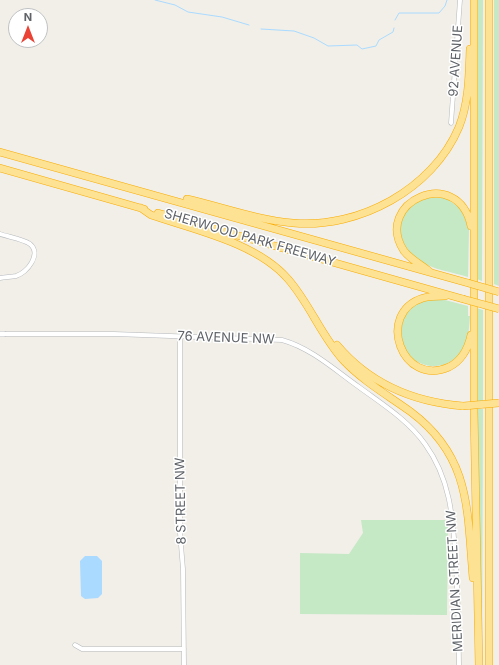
<!DOCTYPE html>
<html>
<head>
<meta charset="utf-8">
<style>
	body { margin:0 }
	#map { position:relative; width:499px; height:665px; overflow:hidden; background:#f1efe8; font-family:Inter,sans-serif }
	canvas { display:block }
	.north { position:absolute; left:8px; top:8px; width:40px; height:40px; box-sizing:border-box; background:#fff; border:1px solid #bfc1c3; border-radius:50%; rotate:0deg; font-size:11px; font-weight:700; line-height:16px; text-align:center; color:#5f6368 }
	.north::after { content:''; display:block; margin:auto; width:14px; height:18px; background:#ea4335; clip-path:polygon(50% 0,100% 100%,50% 72%,0 100%) }
</style>
</head>
<body>
<div id="map">
<canvas width="499" height="665"></canvas>
<div class="north">N</div>
</div>
<script>
const ctx = document.querySelector('canvas').getContext('2d');
ctx.lineJoin = 'round';
function paint(path, color) {
  ctx.fillStyle = color;
  ctx.fill(path, 'evenodd');
}
function stroke(path, color, width, dash) {
  ctx.strokeStyle = color;
  ctx.lineWidth = width;
  ctx.lineCap = dash ? 'butt' : 'round';
  ctx.setLineDash(dash || []);
  ctx.stroke(path);
}
function write(font, color, halo, rows, align = 'center') {
  ctx.font = font + ' Inter,sans-serif';
  ctx.lineWidth = 3;
  ctx.setLineDash([]);
  ctx.textBaseline = 'middle';
  ctx.strokeStyle = halo;
  ctx.fillStyle = color;
  for (const [text, x, y, turn = 0] of rows) {
    ctx.save();
    ctx.translate(x, y);
    ctx.rotate((+turn || 0) * Math.PI / 180);
    ctx.textAlign = isNaN(turn) ? turn : align;
    if (halo) ctx.strokeText(text, 0, 0);
    ctx.fillText(text, 0, 0);
    ctx.restore();
  }
}
paint(new Path2D(`
	M477,0H483L482,281L477,279Z
	M494,0H499V286L494,284Z
	M426,197L446,198L461,209L469,229L468,277C453,272 433,270 420,261C403,250 392,226 407,208C411,203 420,200 426,197Z
	M441,299L468,306V316H470C469,326 469,337 465,346C455,367 428,373 411,357C397,344 398,317 414,306C422,300 431,300 441,299Z
	M476,308L483,310V402H476Z
	M476,409H483L482,658Z
	M361,520H448L447,615L300,614V553L349,554L363,533Z`), '#c5e8c5');
paint(new Path2D(`
	M85,556H97L102,561V594L98,598L85,599L81,596L80,561Z`), '#aadaff');
stroke(new Path2D(`
	M155,0L175,5L188,12L222,17L249,25
	M395,20L399,13H439L445,6L447,0
	M261,29L294,31L314,38L328,46L357,45L362,49L376,46L379,40L393,32L394,28`), '#aadaff', 1);
const minor = new Path2D(`
	M451,123L460,0
	M0,234C9,237 23,239 30,244C42,254 27,273 16,276C11,277 5,277 0,278
	M4,334H114L282,340C311,348 335,370 359,387C382,404 408,420 425,444C452,481 453,522 456,565C458,598 459,632 459,665
	M180,337V533L183,569L184,665
	M75,645L82,649H184`);
const tertiary = new Path2D(`
	M0,334H4`);
const motorway = new Path2D(`
	M474,0V412L479,665
	M0,152L468,283
	M0,168L144,209
	M187,199C222,207 257,220 293,223C359,229 433,189 459,127C469,102 469,75 470,49
	M141,208L151,215C195,230 257,243 288,279C310,304 321,336 344,361C364,382 389,396 411,412C471,457 467,510 473,578
	M158,213L463,299
	M430,272C422,265 411,260 404,251C372,202 458,164 471,226
	M445,296C438,296 430,296 423,298C375,313 402,388 449,367C461,361 468,349 471,335
	M337,345C369,383 413,402 463,406
	M489,665V0`);
stroke(minor, '#b5b8bc', 5);
stroke(tertiary, '#b5b8bc', 6);
stroke(motorway, '#f9ab00', 8);
stroke(minor, '#fff', 4);
stroke(tertiary, '#fff', 5);
stroke(motorway, '#fde293', 7);
const motorwayBridge = new Path2D(`
	M468,283L499,292
	M463,299L499,309
	M463,406L499,403`);
stroke(motorwayBridge, '#f9ab00', 8, []);
stroke(motorwayBridge, '#fde293', 7);
write('13px', '#5f6368', '#fff', [
	["92 AVENUE",456,61,-86],
	["SHERWOOD PARK FREEWAY",250,238,16],
	["76 AVENUE NW",226,338,2],
	["8 STREET NW",181,501,-91],
	["MERIDIAN STREET NW",455,581,-93]
]);
</script>
</body>
</html>
